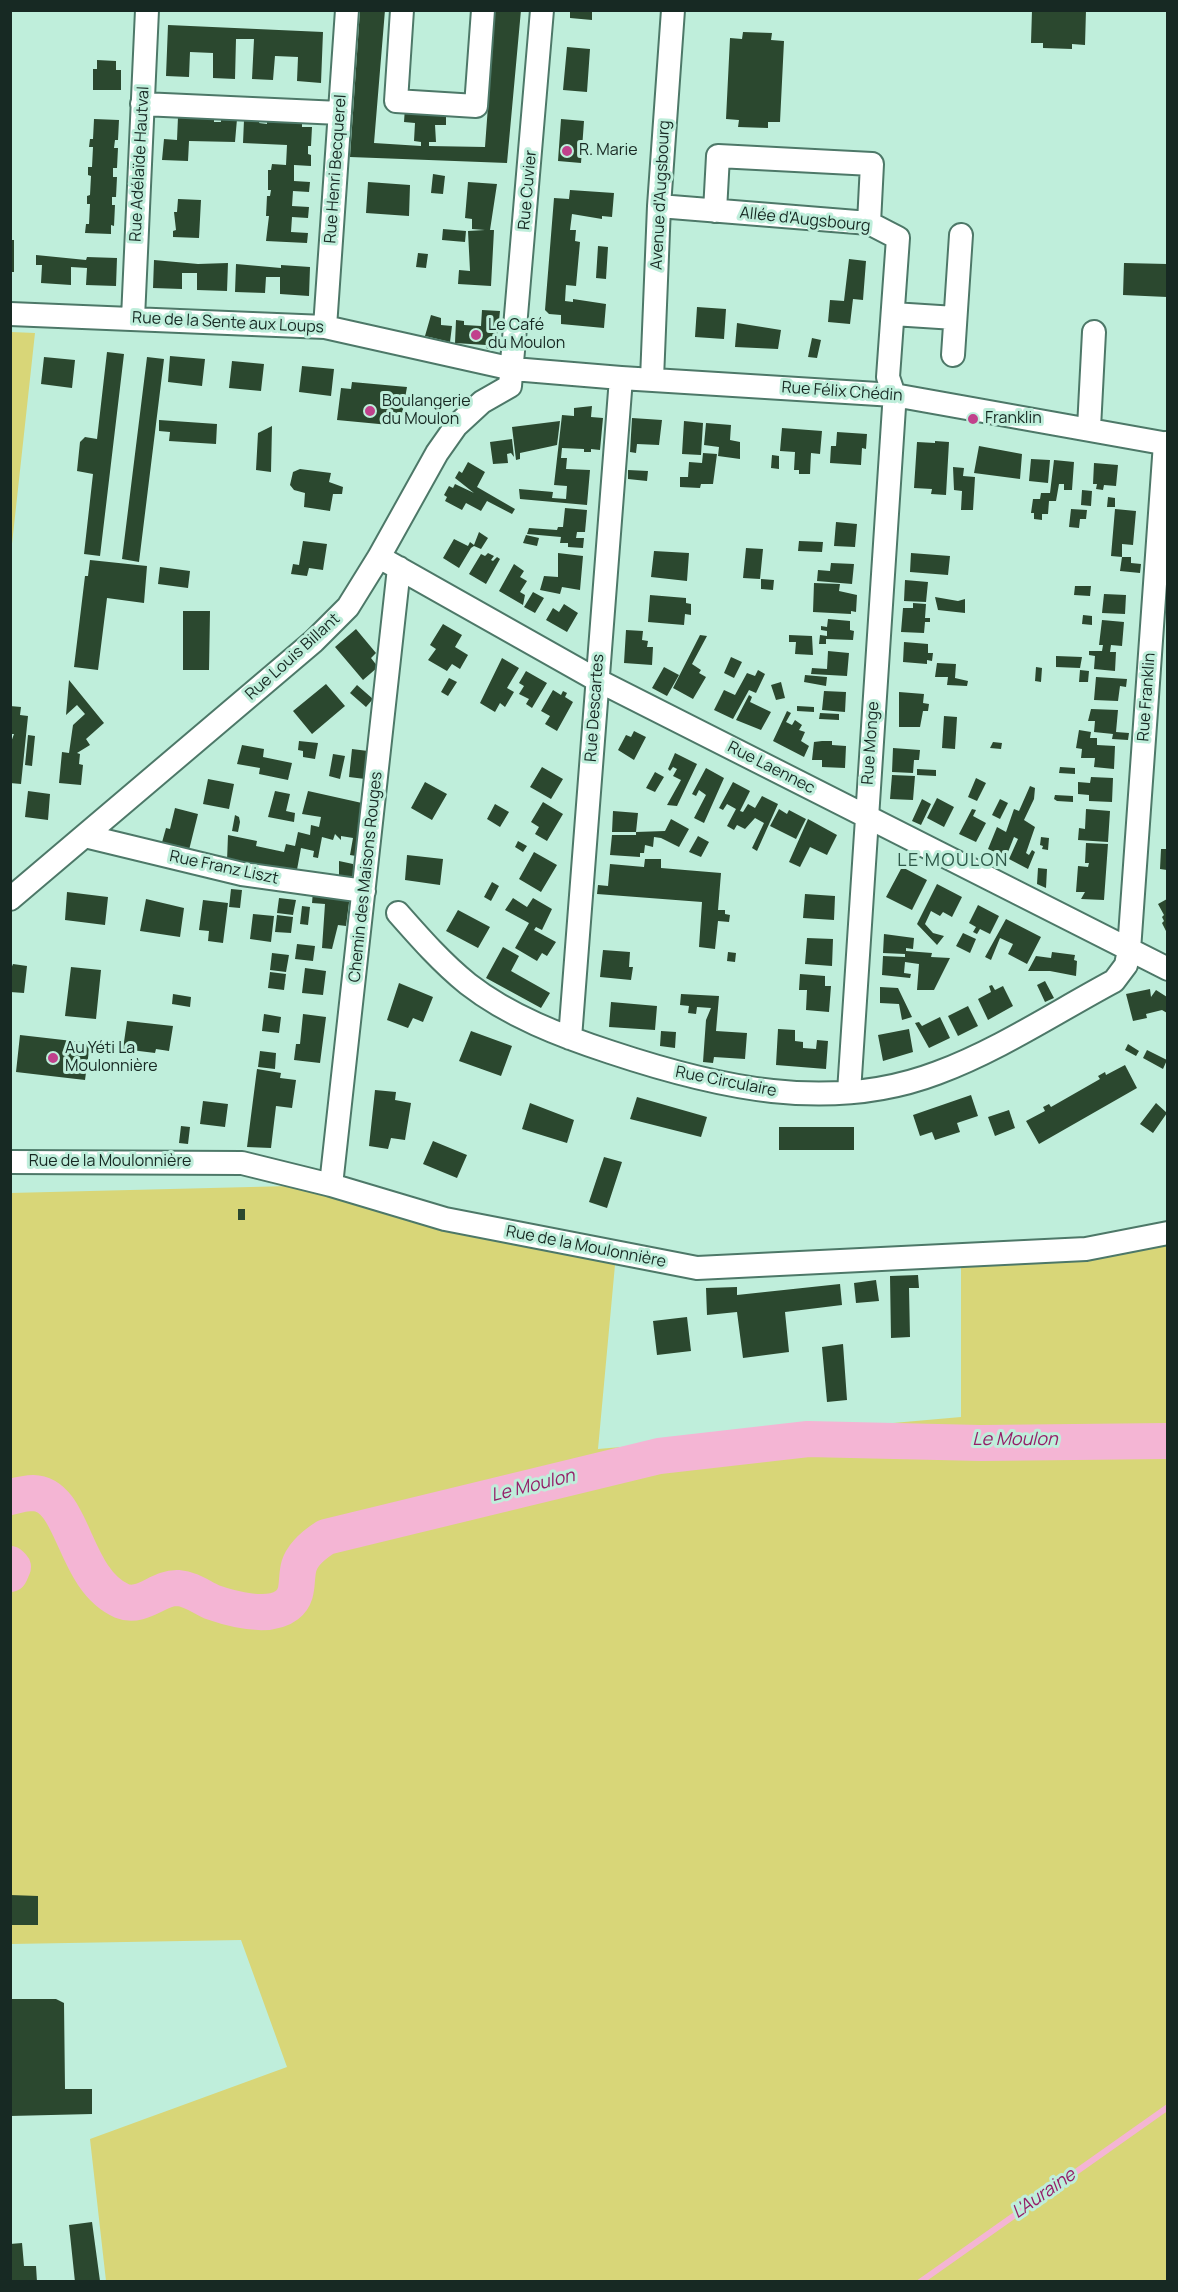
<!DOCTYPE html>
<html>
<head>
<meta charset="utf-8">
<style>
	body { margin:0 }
	#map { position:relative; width:1178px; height:2292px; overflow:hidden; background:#bfeedb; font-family:Manrope,sans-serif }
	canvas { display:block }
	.frame { position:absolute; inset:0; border:12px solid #172923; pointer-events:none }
</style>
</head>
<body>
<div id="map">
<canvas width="1178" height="2292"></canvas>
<div class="frame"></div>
</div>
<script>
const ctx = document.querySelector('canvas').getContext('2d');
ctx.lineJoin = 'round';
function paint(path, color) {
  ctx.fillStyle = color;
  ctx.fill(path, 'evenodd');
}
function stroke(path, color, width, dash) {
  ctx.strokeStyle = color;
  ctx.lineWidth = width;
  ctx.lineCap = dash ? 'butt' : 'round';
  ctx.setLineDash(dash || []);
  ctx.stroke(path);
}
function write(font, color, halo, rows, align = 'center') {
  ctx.font = font + ' Manrope,sans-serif';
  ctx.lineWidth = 6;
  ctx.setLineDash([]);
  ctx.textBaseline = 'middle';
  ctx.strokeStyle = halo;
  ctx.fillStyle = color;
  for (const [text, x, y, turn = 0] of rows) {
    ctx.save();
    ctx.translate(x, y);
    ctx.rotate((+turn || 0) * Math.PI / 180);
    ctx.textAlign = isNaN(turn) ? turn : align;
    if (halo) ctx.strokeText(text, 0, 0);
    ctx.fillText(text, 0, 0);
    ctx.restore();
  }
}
paint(new Path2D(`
	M11,332L35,333L11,553L10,332Z
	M331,1185L616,1254L598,1449L961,1417V1255L1167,1233V2281H106L90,2139L287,2067L241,1940L11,1944L10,1193Z`), '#d8d678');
stroke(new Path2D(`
	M920,2282L1168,2107`), '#f4b5d4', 6);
stroke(new Path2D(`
	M10,1497C18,1495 26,1493 33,1493C75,1494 72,1579 122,1601C142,1609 159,1587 178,1588C191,1589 201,1597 212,1602C232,1609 269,1619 287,1605C300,1595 295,1580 299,1566C303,1553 315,1544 326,1537L659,1456L808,1439L981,1443L1168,1441
	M10,1564L13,1567L10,1574`), '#f4b5d4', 36);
paint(new Path2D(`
	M360,10H385L374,143L421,146V142L414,141L415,123L404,122L405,107L446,110V125H435L436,142H429V146L485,147L495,10H521L507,163L350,157Z
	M570,10H592V20L570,18Z
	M1032,10H1086L1085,45L1072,44V49L1043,48V43H1031Z
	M168,25L323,32L321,83L297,81L298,57L275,56L273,80L252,79L254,39H236L235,79L213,78V53L190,52L189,77L166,76Z
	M743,32L772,33L771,40L784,41L780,122H768V128L738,127L739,120L726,119L730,38L742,39Z
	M567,47L590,49L587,92L563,90Z
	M97,60L116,61V70H121V90H93V69H97Z
	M178,117L214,118V122H221V118L237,119L235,142L189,141L188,161L162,160L164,139L177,140Z
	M94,119L119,120L118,140H115L114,148H118L117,168H113V177H117L116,197H112V205H115L114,226L111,225V234L85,233L86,224H89L90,204H87V196L90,195L91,176L88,175V167H92L93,147H89L90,139H93Z
	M561,119L584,121L581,163L558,161Z
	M244,120H260L259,123L267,124V120L302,122V127H312L311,146H308V154L311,155V166L294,165V181L310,182L309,192L293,191L292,206L309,207L308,218L292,217L291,232L308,233L307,243L266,241L269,216H266L267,196H270L271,190H268V170H271L272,164L286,165L287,145L243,143Z
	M433,174L445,176L443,194L431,193Z
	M368,182L410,185L409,216L366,213Z
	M468,182L497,184L490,230H494L491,286L458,284L459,270L470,271L468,231L485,230L472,229V219L465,218Z
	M570,190L614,193L612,217L602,216V219L572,214L570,230H576L575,241L580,242L576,286L566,285L565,301L573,302V299L606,304L604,328L561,324V315L549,314L545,310L554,198L569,199Z
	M178,199L201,200L199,238L173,237V231L176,230L174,212H177Z
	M443,229L466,231L465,242L442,240Z
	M10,240H14V272H10Z
	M598,246L608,247L606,279L596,278Z
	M418,253L428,254L426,268L416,267Z
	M36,255L86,260L87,257L117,258L116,286L86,285L87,268L71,267V285L41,283L42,265H36Z
	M849,259L866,261L863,300L853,299L850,324L828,322L830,300L844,301Z
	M154,260L198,264L228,263L227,291L197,290V273H182V289L153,288Z
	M1124,263L1167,264V297L1123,295Z
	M236,264L281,268V265L310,267L309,296L280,294V277H266L265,293L235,292Z
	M697,307L726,309L724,339L695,337Z
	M482,310L500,311L496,349H487L486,345L455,343L456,320L464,321V325L481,326Z
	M431,315L441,318V325L452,326L450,342L425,336Z
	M737,323L781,330L778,349L735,347Z
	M812,338L821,340L817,358L808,357Z
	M107,352L124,354L100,556L84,554L93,474L77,471L80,442L85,437L97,439Z
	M170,356L205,359L202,386L168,382Z
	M44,357L75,360L72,388L41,384Z
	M147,357L164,359L139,562L122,559Z
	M232,361L264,364L261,391L229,388Z
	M302,366L334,369L331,396L299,392Z
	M352,382L407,387L400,426L337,420L341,388L351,389Z
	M592,406L591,417L603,418L600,450L591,449V452H584V449L562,448L561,458H567L566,469L590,470L587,505L520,499L519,489L553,492L552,498L566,499L567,486L554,485L562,415L574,416V408Z
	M632,418L662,420L659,445L637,444L636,453L630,452Z
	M159,420L217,424L216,444L169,441L170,432L159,431Z
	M560,421L557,445L520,453V459L516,460L512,427Z
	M684,421L703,423L701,455L682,454Z
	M706,423L731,425L730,440L740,442V459L718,456L719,447L704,445Z
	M272,426L271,472L256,470L258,433Z
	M782,428L822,431L820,454L811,453L810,474H799V470H794L795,452L780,451Z
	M837,432L867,434L866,449L862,448L861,465L830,463L831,446H836Z
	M512,439L514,457L511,453L507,454L508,463L493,464L490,442Z
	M935,441L949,442L946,495L931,494L932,489L914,488L917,442L935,443Z
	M979,446L1022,454L1020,479L974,473Z
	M703,453L717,454L713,484H701L700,488L680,487V477H688L689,462L702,463Z
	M772,455L779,456V469L771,468Z
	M1031,459L1050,460L1048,483L1029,481Z
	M1054,460L1074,462L1072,490H1064V484H1059L1056,501H1049L1048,514H1042V520L1034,519V513H1031L1033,499H1040L1041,493H1050Z
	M468,462L485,472L477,487L515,509L512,514L487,501L481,511L466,503L462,510L445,501L447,497L444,495L449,486L453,488L455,484L474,493L455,478L459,471L462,473Z
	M1094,463L1118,465L1116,486L1104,485L1103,490L1096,489L1097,484H1093Z
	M953,467L964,468L963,476L975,477L973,510H961L962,491L954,490Z
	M300,469L331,473L329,482L343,487L342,494H333L330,511L304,507L305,493L294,490L290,485L293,472Z
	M628,470L648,471L647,481L628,479Z
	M1082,490L1092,491L1091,506L1081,505Z
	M1108,497L1115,498V507H1107Z
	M565,508L587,510L585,532H577L576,538H584L583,548L568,547V543H560L561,537L527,534L529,528L557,530L558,527H563Z
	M1071,509L1087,510L1086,519H1080L1079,528L1069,527Z
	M1115,509L1136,511L1133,545L1122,544V557L1111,556Z
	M836,522L857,524L855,547L834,546Z
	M479,532L488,538L481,549L474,546L471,548L459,568L443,558L454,539L468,546L470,542L474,545Z
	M526,535L539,538L537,546L523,543Z
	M303,541L327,544L323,570L309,568L307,576L291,574L293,564L299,565Z
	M799,541L823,542L822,552L798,551Z
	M746,548L763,549L760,579L743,578Z
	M654,551L689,553L687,581L651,577Z
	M488,553L494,556L491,560L493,561L497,557L500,559L486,584L469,574L481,554L485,556Z
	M558,553L583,556L580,590L562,587L560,594L540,590L544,576L558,577Z
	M911,553L950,556L948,575L910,572Z
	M1122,557H1131V563L1141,564L1140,573L1120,571Z
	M90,560L147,566L144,603L107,598L98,670L74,667L85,576H88Z
	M831,563L854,564L852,584L817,581L818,570L830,571Z
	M514,564L524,571L520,577L527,581L520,592L525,595L523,605L499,591Z
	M160,567L190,571L188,588L158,584Z
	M761,579L774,580L773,590L761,589Z
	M905,580L928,582L926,602L904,601Z
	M814,583L840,584L839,591L857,595L856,612L851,611V614L813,612Z
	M1075,586H1091L1090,596L1074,595Z
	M533,592L544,598L535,613L524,607Z
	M1104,594L1126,595L1125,614L1102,613Z
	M650,595L686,598V603L691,604V615L685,614L684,625L648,622Z
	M935,597L958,601L965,599V613L938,610Z
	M913,603L926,604L925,618H930V622H925L924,633L901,632L903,608H913Z
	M564,604L578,613L567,632L546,620L553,608L559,612Z
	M183,611H210L209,670H183Z
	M1083,615L1092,616V625L1082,624Z
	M828,619L850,621V630L854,631L853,640L826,639V644H819L820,635L827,636V631L821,630V626L827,627Z
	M1102,620L1124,622L1122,646L1111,645L1110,652H1116L1115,671L1094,669L1095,656L1089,655V651H1102L1103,645H1099Z
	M443,624L462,635L455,647L468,655L460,669L452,664L447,671L428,660L436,649L430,645Z
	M356,629L376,653L371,658L378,667L363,680L335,647Z
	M626,630L643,631L642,640L648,641L647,647H653L652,665L624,663Z
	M700,635L707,636L692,664L701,670L699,673L706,677L693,699L673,688Z
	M789,635L812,636L813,655L795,654L796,642H789Z
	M904,642L928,644V653H933L932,661L927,660V664L903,662Z
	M828,651L849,653L847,676L811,674L812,668L827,669Z
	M1056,656L1082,657L1080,668L1056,667Z
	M731,657L742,662L734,678L724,673Z
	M502,658L519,668L507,688L514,692L505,707L500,703L495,712L480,703Z
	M937,663L956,664L955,678L968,681L967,686L947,685L948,677H935Z
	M664,667L679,675L667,696L652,688Z
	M1036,667L1042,668L1041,682L1035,681Z
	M758,670L765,674L756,693L749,690L733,719L714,710L724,690L735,695L747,673L755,676Z
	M1080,670L1089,671L1088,682H1079Z
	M526,671L547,683L532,708L526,704L529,699L519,694L524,686L519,683Z
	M805,675L827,677L826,686L804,682Z
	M1096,677L1127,679L1126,687L1120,686L1118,701L1094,700Z
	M449,678L457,682L448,696L441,692Z
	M69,680L104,723L86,739L90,745L77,753L80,754L79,764L83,765L81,785L59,783L62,752L69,753L73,725L85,714L77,705L66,715Z
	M781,682L785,698L776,700L771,685Z
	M326,684L345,706L312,734L293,711Z
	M357,685L373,699L366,707L350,693Z
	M553,690L561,695L563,691L567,693L565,697L573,702L557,731L545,724L550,716L541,711Z
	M824,691L846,692L845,712L822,710Z
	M899,692L924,694L923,703L929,704L928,711H923L920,727H899Z
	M749,695L752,697L750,702L771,712L761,730L736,720Z
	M10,706L21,707L20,715L28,716L21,784L10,783V745L14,734H10Z
	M797,706L814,707V712L797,711Z
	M1091,709L1118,710L1116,732L1129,733L1128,740L1112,739L1113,734L1094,732L1095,721H1088Z
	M787,711L791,713L786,722L792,725L795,720L802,725L799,730L805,732L801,741L809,746L804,757L773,741Z
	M820,713L839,714V720L819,719Z
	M944,716L957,717L955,749L942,748Z
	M1079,730L1091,732L1090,738H1097V745L1115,746L1114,769L1094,767L1095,758H1081L1082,749L1076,748Z
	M634,731L646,737L634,760L618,750L626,735L631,737Z
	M28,735L35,736L32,766L25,765Z
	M299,741L318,743L315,759L303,757V751L298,750Z
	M822,741H832V745L846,746L845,768L822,767V760H812L814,742Z
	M993,742L1002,743L1001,749L990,748Z
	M242,745L264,749L263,757L292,763L288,780L259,774L260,768L237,764Z
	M893,748L920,750L919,760H914L913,773L892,772Z
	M352,749L368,751L365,779L349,777Z
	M675,753L697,764L677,806L667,805L681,780L673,776L677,769L673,767L670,771L668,769Z
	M333,754L345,756L340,779L329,776Z
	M542,767L563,779L551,799L530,787Z
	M1060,767L1075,768V774L1059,773Z
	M706,768L724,778L704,823L694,818L706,795L699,790L696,796L692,794Z
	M917,769L936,770V776L917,775Z
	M655,772L664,777L655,792L646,788Z
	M892,775L915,776L913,800L890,799Z
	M1091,777L1113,778L1112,802L1089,801V795L1078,794V782L1090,783Z
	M976,778L986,783L977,801L968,797Z
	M208,779L234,784L229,809L203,804Z
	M425,782L447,794L432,820L411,808Z
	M733,782L750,791L740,811L743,812L748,804L755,808L762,796L778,804L757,851L752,848L764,823L755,818L745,829L737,825L734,830L727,826L736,809L727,804L723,810L719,808Z
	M1030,786L1035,788L1034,799L1024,820L1035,827L1026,853L1029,855L1032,850L1035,852L1028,869L1009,859L1018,839L1014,837L1006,857L988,849L997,827L1006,832L1014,809L1019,811Z
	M28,791L50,794L48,820L25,817Z
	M275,791L290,794L286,811L295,813L294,822L268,817Z
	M308,791L362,803L356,856L350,855L353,838L341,836V840L335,834L333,840L322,837L318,858L313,857L314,851L301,848L296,875L227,861L228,835L257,841L256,846L284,852L286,844L295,846L298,832L310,835L311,825L319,827L321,817L302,814Z
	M1055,795L1073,796V802L1057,801L1054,799Z
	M937,798L954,807L944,827L927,818Z
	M922,799L931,804L921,825L912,821Z
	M1000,799L1008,803L1000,819L992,815Z
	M543,802L563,814L547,841L535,834L539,827L531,822Z
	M495,804L509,812L500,827L487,819Z
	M175,808L198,814L188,854L161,846L166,828L170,829Z
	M779,809L787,814L789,810L806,819L796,839L770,826Z
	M972,809L976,810L973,816L986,823L976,842L959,834Z
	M1086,809L1110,811L1108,842L1078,840L1079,828L1085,829Z
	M613,811L638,813L636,832L665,831L671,819L689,829L679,847L661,838L654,837L653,847L645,845L644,853H640V857L610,855L612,835H636V832H612Z
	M235,815L239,817L240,822L238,832L232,831Z
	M808,819L837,835L827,855L810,847L800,867L789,862Z
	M698,836L709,842L701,857L689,852Z
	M1041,837L1049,838L1048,850L1042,849L1043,846L1040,845Z
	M518,841L527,846L523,852L515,847Z
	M1086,843L1108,844L1104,900L1081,899L1085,892H1076L1078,866L1088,867L1089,863H1085Z
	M1161,849H1167V870L1160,869Z
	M534,852L557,865L541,892L519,879Z
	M407,855L443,859L440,885L405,880Z
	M645,859H661V868L721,873L718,910H725V914L730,915L729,922L718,921L715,949L699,947L702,902L597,894L598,885L608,886L610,864L644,867Z
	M339,861L353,864V883L339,877Z
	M902,867L927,880L912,910L886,897Z
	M1038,868L1047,869L1046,888L1037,884Z
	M492,882L499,886L491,901L484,897Z
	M937,884L962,897L952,917L943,912L940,916L931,911L925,924L933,933L944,936L937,945L917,924Z
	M231,889L242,890L240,908L229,907Z
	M313,891L350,895L346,926L338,925L332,949L322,948L325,904L312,903Z
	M67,892L108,897L105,925L65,920Z
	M805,894L835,896L834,920L803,918Z
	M279,898L296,900L293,915L277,913Z
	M513,898L527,907L533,898L552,909L542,930L536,927L534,930L556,942L547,956L542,953L537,961L515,948L529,923L505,910Z
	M146,899L184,908L180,937L140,931Z
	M1167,899V933L1162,923L1164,921L1162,917L1164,915L1158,904Z
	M203,900L228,903L223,943L208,941L209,931L199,930Z
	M978,905L999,916L990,934L980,929L977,934L973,932L976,927L969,923Z
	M302,906L310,907L308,925L300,924Z
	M458,910L490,927L478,948L446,931Z
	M253,914L274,916L271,942L250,939Z
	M277,915L293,917L291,933L275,932Z
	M1006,919L1041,937L1027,964L1008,954L1013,944L1000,938L991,960L985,957Z
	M963,933L976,939L970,953L956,946Z
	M884,934L914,938L913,949L906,948V951L932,953L931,957L950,958L934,990H917L919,964L905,962L904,973L911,974L910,978L882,975L883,956L905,957V954L883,953Z
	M807,938L833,939L832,966L805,964Z
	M297,944L315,946L313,961L295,959Z
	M503,947L519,956L511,971L550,993L541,1008L486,978Z
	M603,950L630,952L629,967H633L631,980L600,977Z
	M728,952L736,953L735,962L727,961Z
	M1052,952L1075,955L1074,960L1077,961L1076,976L1050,971H1028L1036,956L1051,958Z
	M272,953L289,955L286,972L270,970Z
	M13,964L27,966L24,993L10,992V971Z
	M71,967L101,970L96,1019L65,1016Z
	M305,968L326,971L323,995L302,993Z
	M270,972L286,974L284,990L268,988Z
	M800,974L825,976V986H831L829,1012L806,1010L807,990H799Z
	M1045,981L1054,998L1045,1002L1037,985Z
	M399,983L433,997L423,1022L413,1018L408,1028L387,1020Z
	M992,985L995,990L1003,986L1013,1006L988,1020L978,999L991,992L989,986Z
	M880,987L898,988L912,1017L902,1020L899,1004L880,1003Z
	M1150,989L1151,997L1156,990L1167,997V1013L1162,1010L1146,1014L1147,1018L1133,1021L1126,994Z
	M173,994L191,997L190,1007L172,1004Z
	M681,994L719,996L716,1031L747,1033L745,1059L714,1057L713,1063L703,1062L706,1020L711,1008L697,1007L696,1014L688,1013L689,1006L680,1005Z
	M611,1002L657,1006L655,1030L609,1027Z
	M968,1006L978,1026L958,1036L948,1016Z
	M264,1014L281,1017L279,1033L262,1031Z
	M303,1014L326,1017L320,1063L294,1060L296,1044H300Z
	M940,1017L950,1038L929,1048L915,1023L919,1022L922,1026Z
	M127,1021L173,1026L169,1051L156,1049L155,1053L123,1049Z
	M778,1029L795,1030V1041L803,1042V1048L816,1049L817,1040L828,1041L826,1069L776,1065Z
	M909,1029L913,1052L883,1061L878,1035Z
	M471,1031L512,1046L501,1076L459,1061Z
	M661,1031L676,1032L675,1048L660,1046Z
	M20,1035L90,1043L85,1080L16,1072Z
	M1128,1044L1139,1051L1136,1056L1125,1050Z
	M1147,1050L1167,1060L1163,1069L1143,1058Z
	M260,1051L276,1053L275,1069L258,1067Z
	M1125,1065L1137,1088L1039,1144L1026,1121L1045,1111L1043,1107L1049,1104L1051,1107L1100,1079L1098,1076L1105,1072L1106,1075Z
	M257,1069L281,1073L280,1078L296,1080L292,1108L276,1106L271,1148L247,1147Z
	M375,1090L396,1092L395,1100L411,1103L405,1140L391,1138L388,1149L369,1146Z
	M971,1095L978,1116L957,1123L960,1132L935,1140L932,1132L920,1136L913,1115Z
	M637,1097L707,1117L701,1137L630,1119Z
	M203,1101L228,1104L225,1127L200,1124Z
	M530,1103L574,1120L567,1143L522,1129Z
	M1156,1103L1167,1113L1153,1133L1140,1124Z
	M1009,1110L1015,1128L995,1136L988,1117Z
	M181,1126L190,1127L188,1144L179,1143Z
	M779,1127H854V1150H779Z
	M433,1141L467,1155L457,1178L423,1164Z
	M604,1157L622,1162L607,1208L589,1202Z
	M238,1209H245V1220H238Z
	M918,1275L919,1288H909L910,1337L891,1338L890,1276Z
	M876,1280L879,1301L856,1303L854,1283Z
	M840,1284L842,1305L785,1312L789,1352L743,1358L737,1312L707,1315L706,1288L737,1287V1295Z
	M687,1317L691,1351L657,1355L653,1321Z
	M843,1344L847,1400L827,1402L822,1347Z
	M10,1895L38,1896V1925H10Z
	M10,1999H56L64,2003L65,2089H92V2114L10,2116Z
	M92,2222L100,2281L75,2282L69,2225Z
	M22,2243L24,2266H36L37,2282H10V2244Z`), '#2b482f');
const minor = new Path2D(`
	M402,10L396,101L476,106L483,10
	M142,104L340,113
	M659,206L869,223L898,238L888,377L894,395V407L849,1092
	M715,211L718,156L872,164L869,223
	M10,314L325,327L513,369L621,378L894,395L1168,444
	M893,314L955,318
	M133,318L147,10
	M325,327L347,10
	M953,355L961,235
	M652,379L659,206L673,10
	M1089,428L1094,332
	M379,557L597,680L1168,969
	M85,836L242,874L364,891
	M10,899L314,641L348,607L379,557L437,453L456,426L482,402L510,386L542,10
	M398,913C420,938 442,963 468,984C509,1016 561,1036 610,1052C715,1087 829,1114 937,1073C999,1050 1056,1012 1114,981L1126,965L1129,950L1165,443
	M570,1038L621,378
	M10,1162L242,1163L331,1185L445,1219L697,1268L1086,1249L1168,1233
	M331,1185L399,568`);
stroke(minor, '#4d7868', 26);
stroke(minor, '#fff', 22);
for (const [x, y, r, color] of [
	[567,151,6,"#c1418c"],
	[476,335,6,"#c1418c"],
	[370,411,6,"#c1418c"],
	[973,419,6,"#c1418c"],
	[53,1058,6,"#c1418c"]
]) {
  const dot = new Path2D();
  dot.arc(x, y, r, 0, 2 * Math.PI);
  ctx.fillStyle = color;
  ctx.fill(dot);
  stroke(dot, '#bfeedb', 2);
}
write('16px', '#172923', '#bfeedb', [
	["R. Marie",579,151],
	["Le Café",488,326],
	["du Moulon",488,344],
	["Boulangerie",382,402],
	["du Moulon",382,420],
	["Franklin",985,419],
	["Au Yéti La",65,1049],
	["Moulonnière",65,1067]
], 'left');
write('16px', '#172923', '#bfeedb', [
	["Rue Adélaïde Hautval",140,164,-87],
	["Rue Henri Becquerel",336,169,-86],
	["Rue Cuvier",528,190,-85],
	["Avenue d'Augsbourg",661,195,-87],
	["Allée d'Augsbourg",805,220,6],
	["Rue de la Sente aux Loups",228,323,3],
	["Rue Félix Chédin",842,392,4],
	["Rue Louis Billant",293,657,-42],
	["Rue Franklin",1147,697,-86],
	["Rue Descartes",595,708,-86],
	["Rue Monge",871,743,-86],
	["Rue Laennec",771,768,27],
	["Rue Franz Liszt",224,868,12],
	["Chemin des Maisons Rouges",366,877,-84],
	["Rue Circulaire",726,1082,11],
	["Rue de la Moulonnière",110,1162],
	["Rue de la Moulonnière",586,1247,11]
]);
ctx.letterSpacing = '1.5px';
write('18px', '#2d5848', '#bfeedb', [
	["LE MOULON",953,861]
]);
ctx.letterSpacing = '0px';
write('italic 18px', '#951e68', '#bfeedb', [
	["Le Moulon",1015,1440],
	["Le Moulon",533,1486,-14],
	["L'Auraine",1044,2194,-35]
]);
</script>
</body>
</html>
